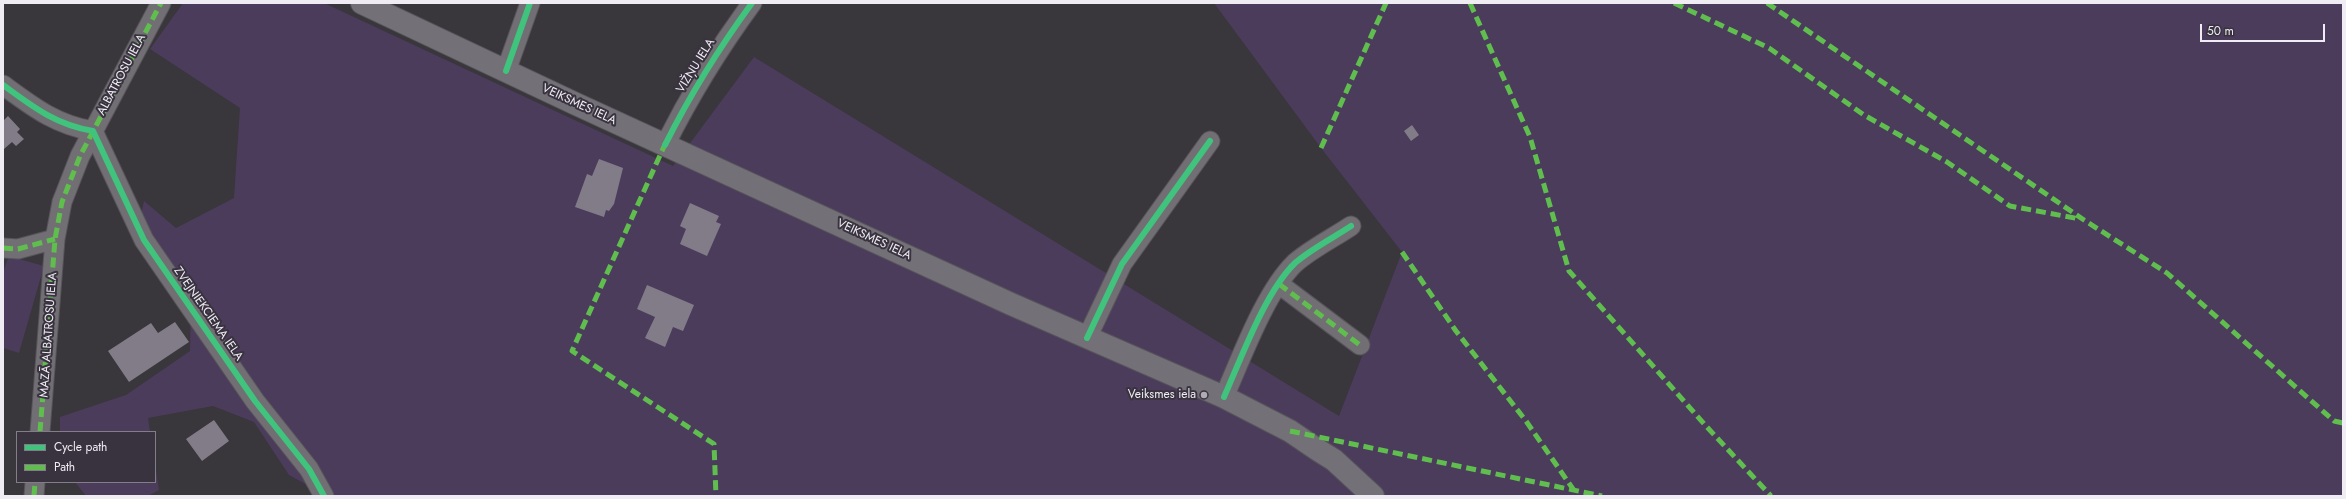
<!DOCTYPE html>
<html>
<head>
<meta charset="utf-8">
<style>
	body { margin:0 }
	#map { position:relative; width:2346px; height:499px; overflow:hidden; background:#39363c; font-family:Jost,sans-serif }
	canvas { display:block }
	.frame { position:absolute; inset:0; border:4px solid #efecf4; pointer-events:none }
	.legend { position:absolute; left:16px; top:431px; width:140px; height:52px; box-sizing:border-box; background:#39333f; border:1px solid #827d87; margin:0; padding:5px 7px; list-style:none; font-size:12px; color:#efecf4 }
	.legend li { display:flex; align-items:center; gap:8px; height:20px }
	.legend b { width:20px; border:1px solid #827d87 }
	.scale { position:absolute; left:2200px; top:24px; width:125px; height:18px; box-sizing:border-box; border:2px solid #efecf4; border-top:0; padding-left:5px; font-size:12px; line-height:14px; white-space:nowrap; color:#efecf4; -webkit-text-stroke:3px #39333f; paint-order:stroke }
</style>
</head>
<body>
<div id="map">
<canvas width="2346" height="499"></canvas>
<div class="frame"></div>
<ul class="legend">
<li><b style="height:5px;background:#40c37c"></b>Cycle path</li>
<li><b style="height:5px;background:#5fbe4e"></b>Path</li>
</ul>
<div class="scale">50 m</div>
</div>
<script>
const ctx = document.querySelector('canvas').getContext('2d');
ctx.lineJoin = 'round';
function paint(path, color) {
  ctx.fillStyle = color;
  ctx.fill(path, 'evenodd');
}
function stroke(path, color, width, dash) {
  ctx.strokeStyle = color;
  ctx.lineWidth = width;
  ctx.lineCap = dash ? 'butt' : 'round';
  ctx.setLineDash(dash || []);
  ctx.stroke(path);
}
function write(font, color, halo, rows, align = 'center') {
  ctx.font = font + ' Jost,sans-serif';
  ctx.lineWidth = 4;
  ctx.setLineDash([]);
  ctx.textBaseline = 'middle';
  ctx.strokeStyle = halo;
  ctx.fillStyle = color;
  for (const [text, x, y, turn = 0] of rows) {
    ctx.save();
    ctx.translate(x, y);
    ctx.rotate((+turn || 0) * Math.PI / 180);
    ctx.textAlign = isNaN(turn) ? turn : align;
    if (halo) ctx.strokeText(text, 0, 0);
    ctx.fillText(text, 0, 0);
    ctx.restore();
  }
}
paint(new Path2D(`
	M183,3H324L673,166L754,57L1339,416L1402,252L1321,148L1214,3H2343V496H327L289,475L254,422L213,406L148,418L150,432H60V417L126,395L190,351L191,298L140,220L144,201L176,228L234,198L240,108L150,49Z
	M9,256L44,266L19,353L3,348V272Z
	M155,463L159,490L148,496H86L75,482H155Z`), '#4b3c5c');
paint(new Path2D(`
	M8,116L20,129L17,132L24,139L16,146L12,142L4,149L3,121Z
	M1412,125L1419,135L1411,141L1404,131Z
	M599,159L623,168L614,204L609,211L606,210L604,217L575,207L587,174L592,176Z
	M690,203L719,216L716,222L721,224L707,256L680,244L686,229L680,226Z
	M647,285L694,305L683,331L673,327L665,347L645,338L655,317L637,309Z
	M175,322L189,342L129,382L108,351L151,323L158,333Z
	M214,420L229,441L202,461L186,439Z`), '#827c89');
const minor = new Path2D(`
	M506,71L530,3
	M3,85C33,107 56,125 93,131L144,240L255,401L309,469L324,496
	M665,145C690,95 719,48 752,3
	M3,248L18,249L55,239
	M1279,284L1360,345
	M1087,338L1122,264L1210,141
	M1224,397C1241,359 1265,292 1295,263C1311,249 1333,238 1351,226
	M40,432L55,239L62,202L80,156L161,3
	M34,496L35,482`);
const major = new Path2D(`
	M362,3L576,104L1011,304L1224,397L1290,431L1318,450L1334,460L1373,496`);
stroke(minor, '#56545a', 21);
stroke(major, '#56545a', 24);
stroke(minor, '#716f73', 19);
stroke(major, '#747078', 22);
stroke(new Path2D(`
	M1470,3L1530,137L1569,271L1706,426L1771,496
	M1674,3L1769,48L1864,115L1947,162L2010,206L2080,219
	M1767,3L2084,220L2167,273L2334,421L2343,423
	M666,142L572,351L714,444L716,496
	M1321,148L1386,3
	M3,248L18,249L55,239
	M1402,252L1456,331L1526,421L1573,489L1576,496
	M1279,284L1360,345
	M1290,431L1602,496
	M40,432L55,239L62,202L80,156L161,3
	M34,496L35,482`), '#5fbe4e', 5, [10, 5]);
stroke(new Path2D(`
	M506,71L530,3
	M3,85C33,107 56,125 93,131L144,240L255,401L309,469L324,496
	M665,145C690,95 719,48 752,3
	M1087,338L1122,264L1210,141
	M1224,397C1241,359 1265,292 1295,263C1311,249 1333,238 1351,226`), '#40c37c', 6);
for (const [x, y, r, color] of [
	[1204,395,4,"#afacb4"]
]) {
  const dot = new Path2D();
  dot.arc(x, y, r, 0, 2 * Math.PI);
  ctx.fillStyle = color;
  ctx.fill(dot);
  stroke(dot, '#39333f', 1.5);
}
write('12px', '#efecf4', '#39333f', [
	["VIŽŅU IELA",696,66,-58],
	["ALBATROSU IELA",122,75,-62],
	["VEIKSMES IELA",579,105,25],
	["VEIKSMES IELA",874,240,25],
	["ZVEJNIEKCIEMA IELA",208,314,55],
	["MAZĀ ALBATROSU IELA",49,335,-86]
]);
write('12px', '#efecf4', '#39333f', [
	["Veiksmes iela",1196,395]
], 'right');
</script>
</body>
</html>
